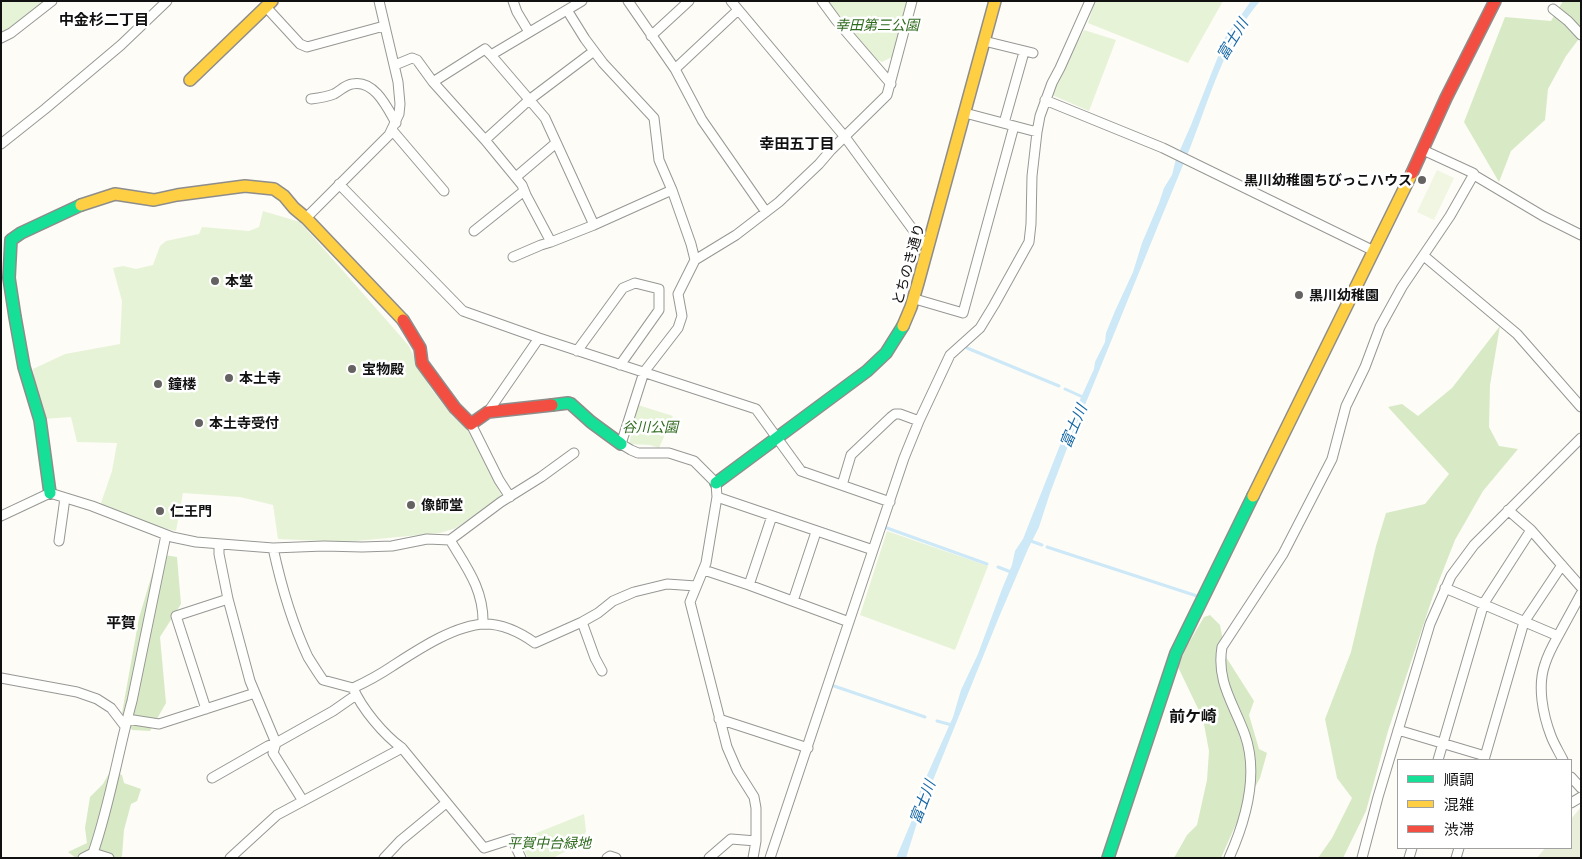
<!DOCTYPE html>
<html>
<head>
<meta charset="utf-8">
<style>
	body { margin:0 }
	#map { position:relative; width:1582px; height:859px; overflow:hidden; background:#fdfcf7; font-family:Georgia,"Noto Sans JP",serif }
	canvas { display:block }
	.frame { position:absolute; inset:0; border:2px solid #111; pointer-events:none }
	.legend { position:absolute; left:1397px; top:759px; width:175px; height:90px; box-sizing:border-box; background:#fff; border:1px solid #a0a0a0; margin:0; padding:6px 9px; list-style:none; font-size:15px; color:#111 }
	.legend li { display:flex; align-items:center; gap:10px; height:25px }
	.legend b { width:25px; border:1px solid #a0a0a0 }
</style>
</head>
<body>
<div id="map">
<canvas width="1582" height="859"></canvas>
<div class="frame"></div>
<ul class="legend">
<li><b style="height:6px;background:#16e098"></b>順調</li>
<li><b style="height:6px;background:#ffcf43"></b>混雑</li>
<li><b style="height:6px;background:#f24e42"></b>渋滞</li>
</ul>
</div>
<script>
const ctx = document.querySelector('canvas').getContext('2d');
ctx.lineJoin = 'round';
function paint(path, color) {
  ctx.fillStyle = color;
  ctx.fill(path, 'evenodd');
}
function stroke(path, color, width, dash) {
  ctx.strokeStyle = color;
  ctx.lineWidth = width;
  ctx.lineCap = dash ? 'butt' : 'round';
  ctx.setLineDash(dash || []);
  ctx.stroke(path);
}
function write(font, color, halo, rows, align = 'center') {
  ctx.font = font + ' Georgia,"Noto Sans JP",serif';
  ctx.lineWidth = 5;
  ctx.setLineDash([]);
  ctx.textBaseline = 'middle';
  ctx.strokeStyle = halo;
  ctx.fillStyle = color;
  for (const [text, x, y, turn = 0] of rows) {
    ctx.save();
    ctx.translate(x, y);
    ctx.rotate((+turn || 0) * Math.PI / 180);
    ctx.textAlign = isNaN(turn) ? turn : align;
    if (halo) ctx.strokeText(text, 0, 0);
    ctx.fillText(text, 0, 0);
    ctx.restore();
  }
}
paint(new Path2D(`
	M1,1H45L11,27L1,32Z
	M828,1H907L892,57L882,62L876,59Z
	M1095,1H1223L1188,63L1088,23Z
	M1084,30L1116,40L1089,111L1052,95L1068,59Z
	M263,211L300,222L396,331L409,346L419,368L430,387L452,416L470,431L502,497L456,528L440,533L346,542L278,539L273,505L240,497L183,493L176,531C150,526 126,513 100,506L112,471L117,443L77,442L71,417L44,419L36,393L33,369L65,354L120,344L122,301L113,268L123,266L136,269L153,265L160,246L166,241L199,234L202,227L249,231L259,227Z
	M638,405L673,416L659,448L650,445L629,444Z
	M887,531L988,566L955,650L860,615Z
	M584,814L586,831L581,843L553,858H528L519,840Z`), '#e7f3d7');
paint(new Path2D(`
	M1563,1H1581V36L1566,56L1548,89L1545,120L1511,151L1499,182L1464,122L1505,17L1551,21Z
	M1500,326L1490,385L1489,427L1499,446L1518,449L1483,491L1455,540L1433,596L1388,731L1366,811L1343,858H1318L1332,838L1352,798L1337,778L1325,719L1351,652L1376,546L1386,513L1425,504L1449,474L1388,407L1402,404L1418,416L1452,388Z
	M158,554L177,557L181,604L160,637L166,703L150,731L132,730L122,713L139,618Z
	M1210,615L1220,625L1226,657L1254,701L1249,715L1259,749L1267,753L1260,778L1240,815L1221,858H1174L1187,835L1197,825L1207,780L1209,751L1203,719L1178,667L1187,646L1204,617Z
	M111,770L122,775L124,783L141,789L137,801L131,804L124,830L122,856L120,858H76L68,852L87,843L85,828L90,797L103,784Z`), '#d8eac5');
paint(new Path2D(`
	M1581,807V858H1537L1545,848H1571V819Z`), '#e9eedb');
paint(new Path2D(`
	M1437,170L1454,178L1434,220L1417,212Z`), '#f0f6e1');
paint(new Path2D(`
	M1251,1H1260C1224,43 1210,98 1190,148C1148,249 1108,350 1066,451L1050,493L1039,527L1028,549L999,617L921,810L906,858H896L915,813L920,791L953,717L961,690L978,654L1002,589L1012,565L1015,551L1023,539L1064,435L1094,369L1095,362L1105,342L1106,333L1115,311L1133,272L1142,243L1159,203L1164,188L1172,175L1176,159L1191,125L1219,54L1222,42Z`), '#cde8f7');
stroke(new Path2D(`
	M967,348L1059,386
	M1065,389L1085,398
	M887,528L987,564
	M1028,540L1042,545
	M1047,547L1197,596
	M998,567L1011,572
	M834,686L925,717
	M937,721L952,725`), '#cde8f7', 3);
const street = new Path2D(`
	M513,1L517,12L529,32
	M628,1L675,69L702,120L766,212
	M731,1L845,137L919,238L928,245
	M822,1L836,20L891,84
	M266,7L300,44L307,47L384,26
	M1553,9L1568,21L1581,35
	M567,10L585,39L603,63L654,118L659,160L672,190
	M651,36L689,1
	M1,38L11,33L52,1
	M984,41L1033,53
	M491,55L545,118L594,225
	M395,65L412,58L417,60L433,82L485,140L522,185L526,195L551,242
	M675,69L738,10
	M433,82L485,49L491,55L582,1
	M311,99C319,98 327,97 334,94C340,91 345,85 352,84C374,79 387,107 396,123
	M1045,100L1163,148L1374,251
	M965,113L1037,132
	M1004,123L1024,52
	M392,130L444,191
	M485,140L529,100L594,51
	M1,144L45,109L121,45L167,1
	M1474,175L1543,216L1581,235
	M516,177L556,143
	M339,184L463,311L539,338L756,409L801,471L890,502
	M306,218L389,135L399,114L400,104L398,82L379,1
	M474,231L524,191
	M1424,256L1517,334L1581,407
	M513,257L541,245L551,242L594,225L672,190L691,244L695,260L678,294L682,316L678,328L644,372L621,444L631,450L638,453H669L694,461L716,483L717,497L706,563L690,602L727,747L737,770L754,797L756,808V841L753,858
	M695,260L736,235L779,202L819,164L831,150L887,95L912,1
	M915,299L963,313L1014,126
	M577,351L623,288L635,283L659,289V310L620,365
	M488,412L539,338
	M471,424L499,480L510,497
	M842,485L851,455L891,417L895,414H900L919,421
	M717,497L873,550
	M1508,510L1531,530L1581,587
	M1,516L50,493L92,506L172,537L196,542L273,548L324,546L362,547L392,546L427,539L450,540L501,502L541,477L574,453
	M450,540C467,568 484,590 483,624
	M59,541L65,498
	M219,545V554L228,599L250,681L276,743L273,753L303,801
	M273,548C281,585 292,623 308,657C313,665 318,673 323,680L353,688C362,709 384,735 402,748L484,848L512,839L521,858
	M704,570L749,585L849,622
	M749,585L772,516
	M1445,588L1558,636L1581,594
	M793,601L816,532
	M582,622L595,658L602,671
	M1558,636C1553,645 1548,654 1545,664C1537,686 1543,715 1551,736C1554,744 1559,752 1563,760
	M1,678L77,692L97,699L111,708L124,725
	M353,688C366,682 379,675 391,667C416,651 454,625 485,624C503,624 521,633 535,643L582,622L598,613L613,601L634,592L667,584L696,586
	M206,709L176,616L228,599
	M127,719L159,724L255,693
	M719,719L808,748
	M1398,730L1485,756
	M1438,760L1484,603L1531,530
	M1484,760L1524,622L1562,565
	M1571,777L1581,788
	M212,778L268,746L276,743L333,711L356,695
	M1571,803L1581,797
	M93,853C110,804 118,752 132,701L166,535
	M83,858L93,853L109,858
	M230,858L277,815L402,748
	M384,858L400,841L446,803
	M607,858L610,856L616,858
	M709,858L731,839L756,841
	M770,858L873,550L904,458L919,421L950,355L980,328L994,305L1029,242L1031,224L1032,176L1037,132L1040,116L1052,83L1060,68L1090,1
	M1229,858C1246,820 1259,775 1245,735C1234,704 1216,682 1222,647L1283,554L1332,459L1346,406L1365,367L1380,327L1402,287L1450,216L1474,174L1473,173L1423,150
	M1362,858L1378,797L1430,624L1451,576L1474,545L1581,438
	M1409,858L1412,848
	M1456,858L1459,848`);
const fast = new Path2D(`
	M552,405L568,403L571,404L591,422L621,444
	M716,483L867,371L886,353L903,326
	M50,493L40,420L24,367L15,317L9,278L11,240L21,233L81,205
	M1108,858L1176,653L1253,496`);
const slow = new Path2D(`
	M190,80L272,1
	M81,205L115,194L154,200L177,195L245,186L274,189L284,196L294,208L306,218L403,320
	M903,326L911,307L918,283L995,1
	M1253,496L1412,173`);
const jam = new Path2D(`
	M1412,173L1446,98L1495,1
	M403,320L420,348L422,363L455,408L471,424L488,412L552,405`);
stroke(street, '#979795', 11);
stroke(fast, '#8e8d8b', 14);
stroke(slow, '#8e8d8b', 14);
stroke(jam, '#8e8d8b', 14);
stroke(street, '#fffffe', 9);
stroke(fast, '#16e098', 11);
stroke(slow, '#ffcf43', 11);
stroke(jam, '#f24e42', 11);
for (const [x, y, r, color] of [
	[1422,180,5,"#646362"],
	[215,281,5,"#646362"],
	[1299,295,5,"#646362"],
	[352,369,5,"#646362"],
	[229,378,5,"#646362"],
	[158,384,5,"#646362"],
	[199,423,5,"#646362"],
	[411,505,5,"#646362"],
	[160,511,5,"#646362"]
]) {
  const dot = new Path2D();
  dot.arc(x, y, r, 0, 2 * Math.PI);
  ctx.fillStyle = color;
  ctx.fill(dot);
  stroke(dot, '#fff', 2);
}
write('italic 14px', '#2f6b1f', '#fff', [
	["幸田第三公園",877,25],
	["谷川公園",650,427],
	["平賀中台緑地",549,843]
]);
write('bold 14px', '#111', '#fff', [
	["黒川幼稚園ちびっこハウス",1412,180,"right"],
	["本堂",225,281],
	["黒川幼稚園",1309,295],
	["宝物殿",362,369],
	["本土寺",239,378],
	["鐘楼",168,384],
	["本土寺受付",209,423],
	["像師堂",421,505],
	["仁王門",170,511]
], 'left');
write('14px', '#111', '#fff', [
	["とちのき通り",908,264,-74]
]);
write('bold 15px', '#111', '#fff', [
	["中金杉二丁目",104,19],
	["幸田五丁目",797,143],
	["平賀",121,622]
]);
write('italic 15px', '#1768a6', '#fff', [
	["富士川",1232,39,-59],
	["富士川",1073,426,-67],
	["富士川",922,802,-69]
]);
write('bold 16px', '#111', '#fff', [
	["前ケ崎",1193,716]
]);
</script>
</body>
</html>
